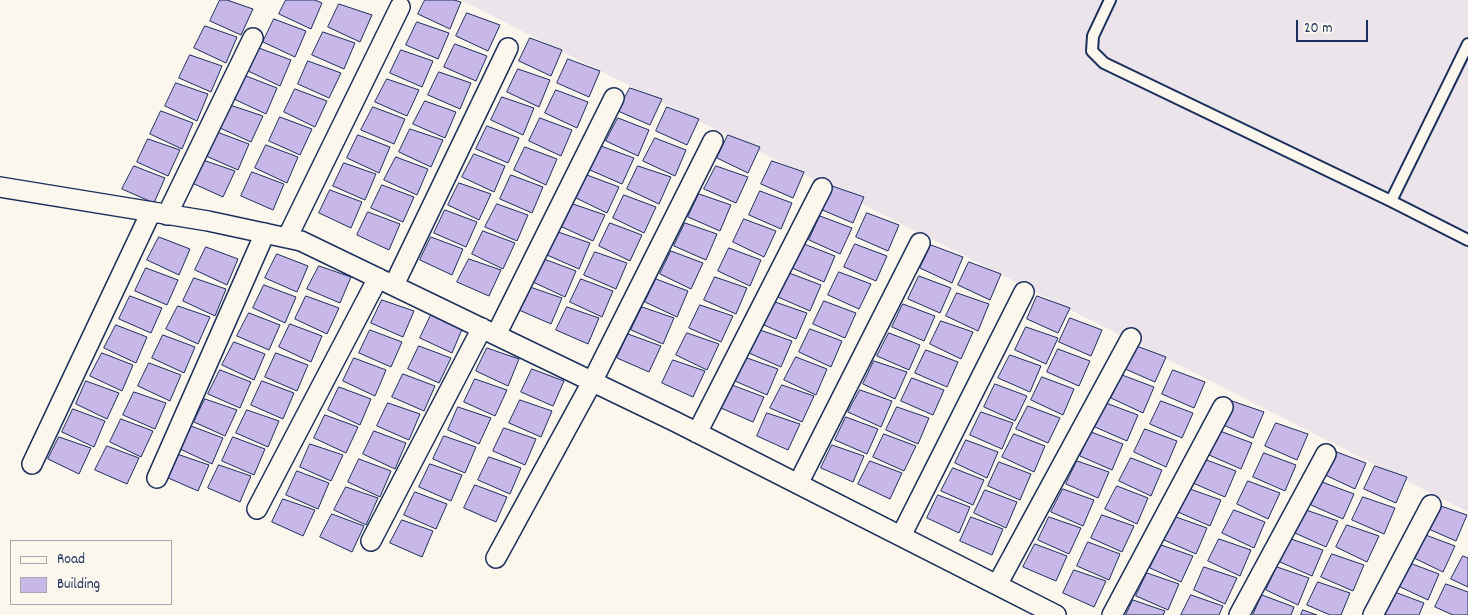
<!DOCTYPE html>
<html>
<head>
<meta charset="utf-8">
<style>
	body { margin:0 }
	#map { position:relative; width:1468px; height:615px; overflow:hidden; background:#fbf7ec; font-family:Dekko,sans-serif }
	canvas { display:block }
	.legend { position:absolute; left:10px; top:540px; width:162px; height:65px; box-sizing:border-box; background:#fbf7ec; border:1px solid #a1a7b3; margin:0; padding:6px 9px; list-style:none; font-size:15px; color:#1b2f5e }
	.legend li { display:flex; align-items:center; gap:10px; height:25px }
	.legend b { width:25px; border:1px solid #a1a7b3 }
	.scale { position:absolute; left:1296px; top:20px; width:72px; height:22px; box-sizing:border-box; border:2px solid #1b2f5e; border-top:0; padding-left:6px; font-size:15px; line-height:18px; white-space:nowrap; color:#1b2f5e; -webkit-text-stroke:4px #fbf7ec; paint-order:stroke }
</style>
</head>
<body>
<div id="map">
<canvas width="1468" height="615"></canvas>
<ul class="legend">
<li><b style="height:6px;background:#fbf7ec"></b>Road</li>
<li><b style="height:14px;background:#c7b8e9"></b>Building</li>
</ul>
<div class="scale">20 m</div>
</div>
<script>
const ctx = document.querySelector('canvas').getContext('2d');
ctx.lineJoin = 'round';
function paint(path, color) {
  ctx.fillStyle = color;
  ctx.fill(path, 'evenodd');
}
function stroke(path, color, width, dash) {
  ctx.strokeStyle = color;
  ctx.lineWidth = width;
  ctx.lineCap = dash ? 'butt' : 'round';
  ctx.setLineDash(dash || []);
  ctx.stroke(path);
}
paint(new Path2D(`
	M461,0H1468V513V512Z`), '#ebe4eb');
const building = new Path2D(`
	M220,0H227L253,9L241,35L210,21Z
	M286,0H315L322,3L311,29L279,14Z
	M425,0H454L461,2L450,29L418,14Z
	M339,4L372,15L360,42L328,27Z
	M467,13L500,25L488,51L456,36Z
	M274,19L306,31L295,57L263,42Z
	M417,22L449,33L438,59L406,45Z
	M205,26L237,37L226,63L194,48Z
	M323,32L355,43L344,69L312,55Z
	M530,38L562,50L551,76L519,61Z
	M455,44L487,56L476,81L444,67Z
	M259,48L291,60L280,86L248,71Z
	M401,50L433,61L422,87L390,73Z
	M190,55L222,66L211,92L179,78Z
	M568,59L600,71L589,97L557,83Z
	M308,61L341,73L329,98L298,84Z
	M518,69L550,80L539,107L507,92Z
	M439,72L471,83L460,109L428,95Z
	M246,76L277,88L266,114L234,99Z
	M387,79L419,90L407,116L375,102Z
	M176,83L208,94L197,121L165,106Z
	M630,88L662,99L650,125L618,111Z
	M295,89L327,101L315,127L284,112Z
	M556,90L588,102L577,128L545,113Z
	M502,97L534,108L523,135L491,120Z
	M425,101L456,112L445,138L413,124Z
	M230,105L263,116L251,142L220,128Z
	M373,107L405,119L394,144L361,130Z
	M667,107L699,119L687,145L656,131Z
	M161,111L193,123L182,149L150,134Z
	M280,117L312,129L300,155L269,141Z
	M540,118L572,130L561,156L529,141Z
	M618,118L649,130L638,156L606,141Z
	M487,126L519,138L508,163L476,149Z
	M410,129L443,140L431,167L399,152Z
	M217,132L249,144L238,170L206,156Z
	M358,135L390,147L379,173L347,158Z
	M728,135L760,147L748,173L717,158Z
	M655,138L686,150L675,176L643,161Z
	M148,139L180,150L168,176L137,162Z
	M266,145L298,157L287,183L255,168Z
	M601,146L634,158L622,184L590,170Z
	M525,147L557,159L546,185L514,170Z
	M474,154L505,166L494,192L462,177Z
	M396,157L428,169L417,195L384,180Z
	M203,160L235,171L223,197L192,183Z
	M772,161L804,172L793,198L761,184Z
	M344,163L376,174L365,200L333,186Z
	M134,166L165,178L154,203L122,189Z
	M638,166L671,177L659,204L627,189Z
	M716,166L748,177L736,203L704,189Z
	M252,172L284,184L273,210L241,196Z
	M511,175L543,187L532,213L500,199Z
	M587,175L619,187L607,213L576,198Z
	M459,183L491,194L479,220L448,205Z
	M382,185L414,197L403,222L371,208Z
	M832,186L864,197L853,223L820,209Z
	M330,190L362,202L351,228L319,213Z
	M760,191L792,203L781,229L749,215Z
	M699,194L731,205L720,231L688,217Z
	M624,195L656,207L644,233L613,218Z
	M497,204L528,215L517,241L485,227Z
	M573,204L605,215L593,241L562,227Z
	M445,210L477,222L466,247L434,233Z
	M368,212L400,224L389,250L357,235Z
	M867,213L899,225L888,251L856,237Z
	M820,216L852,228L840,254L809,240Z
	M744,219L776,231L764,257L733,242Z
	M610,223L642,235L630,261L599,246Z
	M685,223L717,234L706,260L674,246Z
	M483,231L515,243L503,269L472,254Z
	M558,232L590,243L579,269L547,255Z
	M159,237L190,249L179,275L147,260Z
	M431,237L463,249L452,275L420,260Z
	M804,244L835,256L824,282L792,268Z
	M855,244L887,256L876,281L844,267Z
	M931,245L963,257L952,283L920,268Z
	M206,247L238,259L227,285L195,270Z
	M729,248L761,260L750,286L718,271Z
	M671,251L703,263L691,289L660,274Z
	M595,252L627,263L616,289L584,275Z
	M277,254L308,266L297,292L265,278Z
	M469,259L501,270L489,296L457,282Z
	M544,259L576,271L565,297L533,282Z
	M969,262L1001,274L990,300L958,285Z
	M319,266L351,277L340,303L307,289Z
	M146,268L178,280L167,305L135,291Z
	M839,272L871,284L859,309L828,295Z
	M789,273L821,285L810,311L778,297Z
	M919,276L951,288L940,313L908,299Z
	M715,277L747,288L736,314L704,300Z
	M194,278L226,289L215,316L183,301Z
	M581,279L613,291L602,317L570,302Z
	M656,279L688,291L677,317L645,302Z
	M264,285L296,297L285,323L253,308Z
	M530,287L562,298L551,324L519,310Z
	M957,293L989,304L978,331L946,316Z
	M130,296L162,308L151,333L119,319Z
	M306,296L339,308L327,334L295,319Z
	M1037,296L1070,308L1058,333L1027,319Z
	M382,300L414,311L403,337L371,323Z
	M824,301L856,313L845,338L813,324Z
	M775,302L807,313L796,339L764,325Z
	M903,304L935,316L924,341L892,327Z
	M700,305L733,316L721,342L689,328Z
	M178,306L210,317L198,344L166,329Z
	M567,307L599,318L588,344L556,330Z
	M642,307L674,318L663,344L631,330Z
	M249,313L280,325L269,350L237,336Z
	M431,315L463,327L452,353L420,338Z
	M1070,318L1102,330L1091,356L1059,342Z
	M941,321L973,332L961,359L930,344Z
	M290,324L322,336L311,362L279,347Z
	M116,325L147,337L136,363L104,348Z
	M1026,327L1058,338L1046,364L1015,350Z
	M810,329L842,341L831,367L799,352Z
	M370,330L402,342L391,367L359,353Z
	M760,330L792,341L781,367L749,353Z
	M687,333L719,344L707,370L676,355Z
	M889,333L920,345L909,370L877,356Z
	M628,334L661,346L649,372L617,358Z
	M163,335L195,347L184,373L152,358Z
	M234,342L265,354L254,380L222,365Z
	M1134,345L1166,357L1155,382L1123,368Z
	M419,346L451,358L439,383L408,369Z
	M487,348L519,359L508,386L476,371Z
	M1058,349L1090,361L1079,386L1047,372Z
	M926,350L958,362L947,387L915,373Z
	M102,353L133,365L122,391L90,376Z
	M276,353L308,365L297,391L265,377Z
	M1010,355L1041,366L1030,392L998,378Z
	M796,357L827,369L816,395L784,380Z
	M354,358L386,370L375,396L343,381Z
	M747,358L778,369L767,395L735,381Z
	M673,360L705,371L693,397L662,383Z
	M874,361L907,372L895,399L863,384Z
	M149,363L181,375L170,401L138,386Z
	M532,369L564,381L553,406L521,392Z
	M220,370L251,382L240,408L208,394Z
	M1173,370L1205,382L1194,408L1162,394Z
	M403,374L435,386L424,411L392,397Z
	M1122,375L1154,387L1143,413L1111,398Z
	M1042,377L1074,389L1063,415L1031,400Z
	M912,378L944,390L933,415L901,401Z
	M475,379L507,390L495,416L464,402Z
	M86,381L119,393L107,419L76,404Z
	M262,381L294,393L283,419L251,405Z
	M995,384L1027,396L1015,421L984,407Z
	M732,385L764,397L753,422L721,408Z
	M782,385L814,396L802,422L770,408Z
	M339,387L371,399L360,425L328,410Z
	M860,390L892,401L881,427L848,412Z
	M134,392L166,403L155,429L123,415Z
	M205,399L237,410L225,436L194,422Z
	M520,400L552,411L541,437L509,423Z
	M1161,401L1193,413L1182,438L1150,424Z
	M1232,401L1264,412L1253,438L1221,424Z
	M388,403L420,414L409,440L377,426Z
	M1106,403L1138,415L1127,441L1095,427Z
	M1028,406L1060,418L1048,443L1016,429Z
	M458,407L491,418L479,444L448,430Z
	M897,407L929,418L918,444L886,430Z
	M73,409L105,421L94,447L62,432Z
	M247,410L279,421L268,447L236,433Z
	M981,412L1013,423L1002,449L970,435Z
	M767,413L800,424L788,450L757,436Z
	M325,415L358,427L346,453L314,438Z
	M846,417L878,429L867,454L835,440Z
	M121,419L153,431L141,457L110,442Z
	M1276,423L1308,434L1297,460L1265,446Z
	M191,426L223,438L212,464L180,449Z
	M504,428L536,439L525,465L493,451Z
	M1145,429L1177,441L1166,467L1134,452Z
	M374,431L406,443L395,469L363,454Z
	M1220,431L1252,443L1241,469L1209,455Z
	M1091,432L1123,444L1112,470L1080,456Z
	M884,434L916,446L904,471L873,457Z
	M1014,434L1045,446L1034,472L1002,457Z
	M444,436L476,447L465,473L433,459Z
	M59,437L91,448L79,474L48,459Z
	M233,437L265,449L254,475L222,461Z
	M966,440L998,452L987,478L955,463Z
	M310,444L343,455L331,481L300,467Z
	M832,445L864,456L853,482L821,468Z
	M107,446L139,458L127,484L95,470Z
	M1334,451L1366,463L1355,489L1323,474Z
	M1264,453L1296,465L1285,491L1253,477Z
	M177,454L209,465L198,491L166,477Z
	M489,457L521,468L510,494L478,480Z
	M1131,458L1162,470L1151,496L1119,481Z
	M359,459L391,471L380,497L348,482Z
	M1204,459L1236,471L1225,497L1193,483Z
	M870,461L902,473L890,499L858,484Z
	M1077,461L1109,472L1098,498L1066,484Z
	M999,462L1031,474L1020,500L988,486Z
	M430,464L462,475L451,501L419,487Z
	M219,465L251,476L240,502L208,488Z
	M1375,466L1407,477L1396,503L1364,489Z
	M953,468L984,480L973,505L941,491Z
	M297,471L329,483L318,509L286,495Z
	M1248,481L1280,493L1268,519L1237,504Z
	M1322,482L1354,494L1343,519L1311,505Z
	M475,485L507,497L496,522L464,508Z
	M1117,486L1148,498L1137,524L1105,509Z
	M346,487L378,498L366,525L334,510Z
	M1063,489L1094,500L1083,526L1051,512Z
	M1190,489L1221,500L1210,526L1178,512Z
	M985,490L1017,502L1006,528L974,513Z
	M415,492L447,504L436,529L404,515Z
	M938,495L970,507L959,533L927,518Z
	M1363,497L1395,508L1384,534L1352,520Z
	M283,499L315,510L303,536L272,522Z
	M1435,504L1467,515L1456,541L1424,527Z
	M1234,510L1265,522L1254,548L1222,533Z
	M1306,510L1338,521L1326,547L1295,533Z
	M332,514L364,526L352,552L320,537Z
	M1102,515L1134,526L1122,552L1091,538Z
	M971,517L1003,529L992,555L960,541Z
	M1049,517L1081,528L1069,554L1038,540Z
	M1176,517L1207,528L1196,554L1164,540Z
	M402,520L433,531L422,557L390,543Z
	M1347,525L1379,536L1367,562L1336,547Z
	M1423,534L1455,546L1443,572L1412,557Z
	M1219,539L1251,550L1240,576L1208,561Z
	M1291,539L1323,550L1312,576L1280,562Z
	M1088,542L1120,554L1109,580L1077,566Z
	M1035,544L1067,556L1056,581L1023,567Z
	M1161,545L1193,556L1181,582L1150,568Z
	M1332,554L1364,565L1353,591L1321,577Z
	M1463,556L1468,558V587L1451,579Z
	M1407,562L1439,574L1428,600L1396,585Z
	M1204,567L1237,578L1225,604L1194,590Z
	M1277,567L1309,578L1298,605L1266,590Z
	M1074,570L1106,581L1094,607L1063,593Z
	M1147,573L1179,584L1168,610L1136,596Z
	M1318,582L1350,593L1341,615H1330L1307,605Z
	M1446,584L1468,592V615H1453L1435,607Z
	M1392,591L1424,603L1419,615H1383Z
	M1191,595L1223,606L1219,615H1181Z
	M1262,595L1294,607L1291,615H1253Z
	M1133,600L1165,611L1163,615H1126Z
	M1303,610L1317,615H1301Z`);
paint(building, '#c7b8e9');
stroke(building, '#1b2f5e', 1);
const service = new Path2D(`
	M1110,0L1093,36L1092,51L1104,63L1391,201L1468,240
	M1391,201L1468,44`);
const minor = new Path2D(`
	M0,187L208,221L301,241L676,422L1056,615
	M167,215L253,38
	M287,238L400,7
	M394,285L508,48
	M496,335L614,98
	M697,433L822,188
	M32,464L151,212
	M157,478L265,233
	M798,484L920,243
	M257,509L378,278
	M901,536L1024,292
	M371,541L482,328
	M496,558L592,382L713,141
	M997,585L1131,338
	M1112,615L1223,407
	M1239,615L1326,454
	M1373,615L1431,505`);
stroke(service, '#1b2f5e', 14);
stroke(minor, '#1b2f5e', 22);
stroke(service, '#fbf7ec', 10);
stroke(minor, '#fbf7ec', 19);
</script>
</body>
</html>
